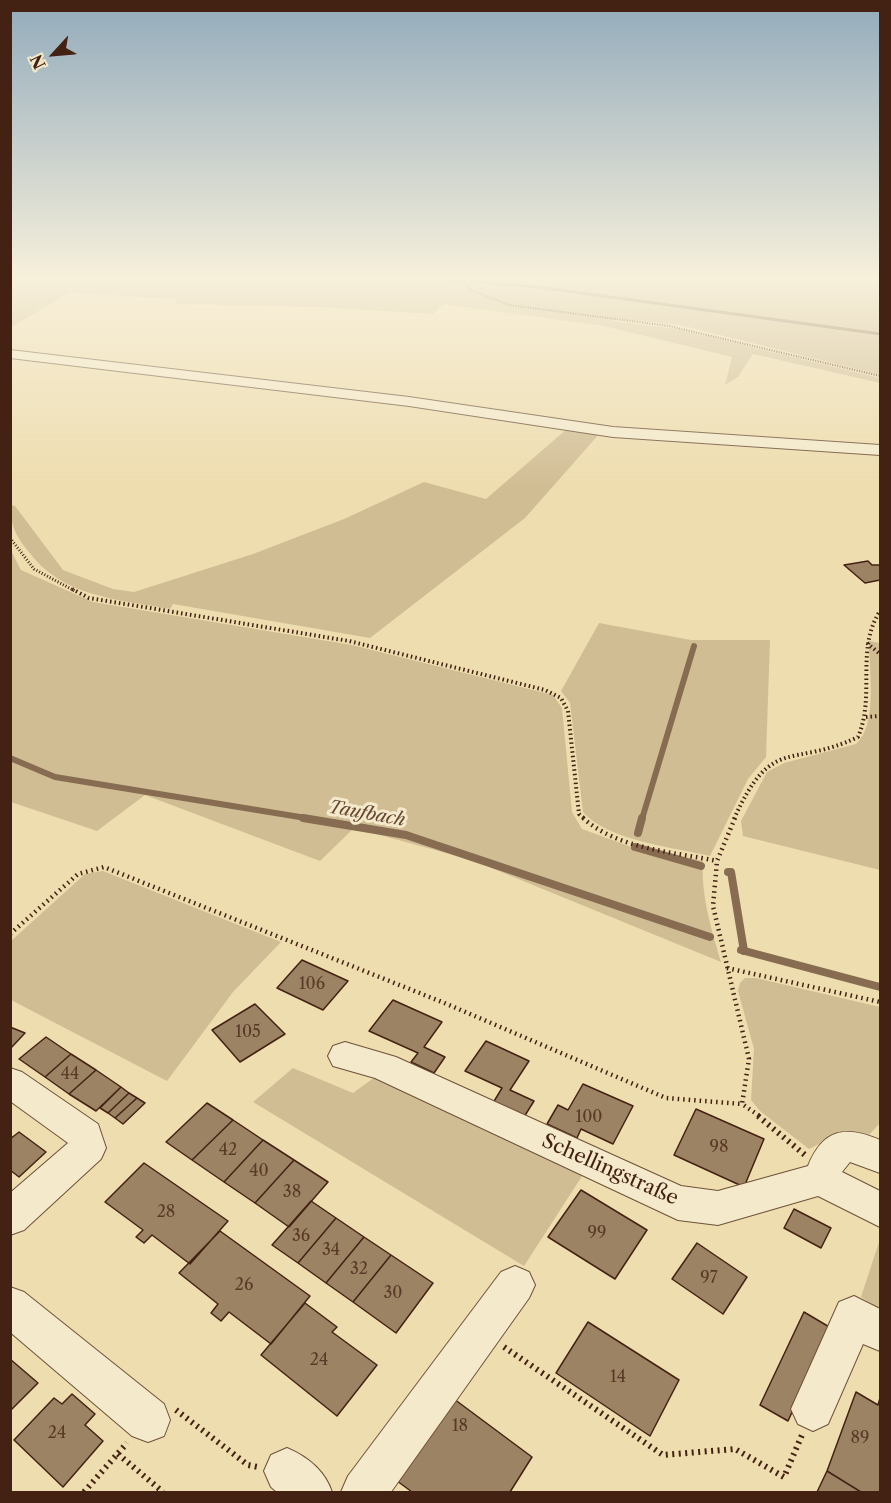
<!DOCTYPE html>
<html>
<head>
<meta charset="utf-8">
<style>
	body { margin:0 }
	#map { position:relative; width:891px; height:1503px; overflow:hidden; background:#eeddaf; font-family:"Libre Caslon Text",serif }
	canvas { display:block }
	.frame { position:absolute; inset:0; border:12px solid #442213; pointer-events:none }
	.north { position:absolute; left:24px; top:24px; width:60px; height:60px; -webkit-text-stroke:4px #f4e9cb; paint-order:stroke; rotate:244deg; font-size:16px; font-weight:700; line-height:24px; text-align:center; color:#442213 }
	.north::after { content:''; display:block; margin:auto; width:21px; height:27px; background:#442213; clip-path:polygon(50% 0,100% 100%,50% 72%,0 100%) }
</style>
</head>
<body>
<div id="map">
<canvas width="891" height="1503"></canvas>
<div class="frame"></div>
<div class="north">N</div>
</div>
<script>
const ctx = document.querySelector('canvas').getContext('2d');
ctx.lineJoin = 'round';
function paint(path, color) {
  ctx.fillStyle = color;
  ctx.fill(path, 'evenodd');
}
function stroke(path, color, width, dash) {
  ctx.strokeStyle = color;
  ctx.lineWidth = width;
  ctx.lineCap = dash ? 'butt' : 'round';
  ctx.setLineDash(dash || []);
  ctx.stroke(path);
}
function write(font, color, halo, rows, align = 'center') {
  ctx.font = font + ' "Libre Caslon Text",serif';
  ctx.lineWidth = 6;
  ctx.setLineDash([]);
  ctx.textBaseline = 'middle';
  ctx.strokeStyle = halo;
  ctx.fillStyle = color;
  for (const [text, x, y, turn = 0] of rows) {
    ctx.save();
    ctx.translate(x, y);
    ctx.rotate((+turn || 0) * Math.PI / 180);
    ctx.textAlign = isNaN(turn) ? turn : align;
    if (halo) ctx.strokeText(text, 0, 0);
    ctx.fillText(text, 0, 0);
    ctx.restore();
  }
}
paint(new Path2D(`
	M11,278H880V334L642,301L880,336V375L680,325L618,319L612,321L677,329L880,378V383L753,354L738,377L725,385L732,357L604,326L443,304L433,314L319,307L174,304L178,299L70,293L11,327Z
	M568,428L600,433L525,518L370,638L173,604L170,609C116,599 62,597 28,551C15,535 11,525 10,505L15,506L63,570L113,589L134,592L253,554L344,519L424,482L486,499Z
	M10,549L21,570L93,602L352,645L553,695L562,708L572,812L582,829L645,852L671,854L703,861C701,896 711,928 721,962L472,860L354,828L320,861L145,795L97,831L11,802Z
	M599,623L691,640H770L766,757L748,779L710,856C673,847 608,841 583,812L570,703L561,691Z
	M869,641L880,643V870L743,836L741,821L767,772L784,763L856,744C878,725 869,669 869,641Z
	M103,871L281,942L233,992L167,1081L11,1000V941L85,874Z
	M745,978H756L880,1007V1123L869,1135H837L809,1149L760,1111L751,1100L754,1049L738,991L740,983Z
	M293,1068L353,1093L382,1072L586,1170L524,1266L253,1102Z
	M880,1239V1309L861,1297Z`), '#d1bd94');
stroke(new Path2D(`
	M436,278L538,287L880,334`), '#876c51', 3);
stroke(new Path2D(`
	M10,758L55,777L312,819
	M642,819L694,646`), '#876c51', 6);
stroke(new Path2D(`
	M303,818L406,835L710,937
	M638,833L642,818
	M635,847L701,866
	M728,872H731L744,951
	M741,950L880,987`), '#876c51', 8);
const building = new Path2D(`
	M868,561L872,565H880V580L865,583L844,565Z
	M302,960L348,981L323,1010L277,988Z
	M393,1000L442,1022L424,1047L445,1057L434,1073L411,1062L418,1053L369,1031Z
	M255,1004L285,1034L240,1062L212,1030Z
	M10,1027L25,1033L10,1049Z
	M46,1037L71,1054L45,1077L19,1059Z
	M486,1041L529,1061L510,1090L534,1101L524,1117L493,1103L502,1088L465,1071Z
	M71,1054L96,1070L69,1094L45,1077Z
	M96,1070L121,1087L96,1111L69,1094Z
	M583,1084L633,1106L613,1144L581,1129L577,1138L547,1124L558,1105L568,1110Z
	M121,1087L129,1093L108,1113L100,1108Z
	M129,1093L137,1098L115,1118L108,1113Z
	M137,1098L145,1103L123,1124L115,1118Z
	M207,1103L233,1120L192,1160L166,1142Z
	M696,1109L764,1139L744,1187L674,1155Z
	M233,1120L263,1140L224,1182L192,1160Z
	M19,1132L46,1152L19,1177L10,1170V1139Z
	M263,1140L294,1160L255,1203L224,1182Z
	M294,1160L328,1182L289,1227L255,1203Z
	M144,1163L228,1221L190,1264L152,1235L144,1243L136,1237L143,1230L105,1202Z
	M581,1190L647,1230L615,1279L548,1237Z
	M311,1201L336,1218L298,1263L272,1245Z
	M794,1209L831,1228L821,1248L784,1228Z
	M336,1218L364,1237L326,1283L298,1263Z
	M220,1231L310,1296L271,1344L229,1312L221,1321L211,1313L218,1304L179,1273Z
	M364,1237L391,1255L353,1302L326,1283Z
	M697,1243L747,1277L723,1314L672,1279Z
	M391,1255L433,1283L396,1333L353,1302Z
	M305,1303L337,1327L332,1332L377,1365L337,1416L261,1355Z
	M804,1312L831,1328L788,1421L760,1405Z
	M588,1322L679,1380L650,1436L556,1373Z
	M10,1359L38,1383L10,1411Z
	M856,1392L878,1405L880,1398V1492H861L827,1471Z
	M72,1394L95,1414L85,1425L103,1441L63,1487L14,1440L54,1398L62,1404Z
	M450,1396L532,1457L510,1492H412L393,1478Z
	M827,1471L861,1492H817Z`);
paint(building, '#9c8364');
stroke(building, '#442213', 1.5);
const minor = new Path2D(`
	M10,350L409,397L613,427L880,445V455L613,437L409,406L10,358Z
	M345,1042L396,1057L681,1186L718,1191L808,1166C823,1129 845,1125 880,1140V1173L850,1162L842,1172L880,1191V1227L818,1196L718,1225L678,1220L375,1078L333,1066L328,1056L333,1046Z
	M10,1068L22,1072L98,1124L106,1148L101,1159L24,1230L10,1235V1193L68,1143L10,1101Z
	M515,1266L529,1272L535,1285L529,1298L391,1492H341L348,1476L501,1272Z
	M10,1287L24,1292L164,1404L170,1420L164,1436L148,1442L132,1436L10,1332Z
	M854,1296L880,1309V1351L863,1344L828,1424L813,1431L798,1424L791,1409L839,1302Z
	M287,1448C308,1457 325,1471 332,1492H277L271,1487L264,1471L271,1455Z`);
stroke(minor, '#6e513a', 2);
stroke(new Path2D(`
	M462,278L471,290L509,305L669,326L880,376`), '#442213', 2, [1, 1.5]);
stroke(new Path2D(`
	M10,538L34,569L75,591`), '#442213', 3, [1, 2]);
stroke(new Path2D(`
	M72,589L89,598L349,641L545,690L561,698L568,711L579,814L585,819
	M867,643L880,654
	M866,717L880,716
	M734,819C772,734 791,769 858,737C876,695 855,650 880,611`), '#442213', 4, [1.5, 3]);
stroke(new Path2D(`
	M583,818C617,849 674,852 717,861
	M735,818L717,861L713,906L749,1059L742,1104L761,1117
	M10,934L78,874L104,867L442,1002L666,1098L742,1104
	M727,968L880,1002`), '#442213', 4.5, [1.5, 4]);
stroke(new Path2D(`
	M758,1116L805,1155
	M504,1347L663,1455L735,1449L784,1477L802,1435
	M176,1410L248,1465L258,1467
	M118,1454L163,1492
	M84,1492L127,1443`), '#442213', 6, [2, 4.5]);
paint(minor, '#f4e9cb');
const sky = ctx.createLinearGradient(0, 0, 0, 488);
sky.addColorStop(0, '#93abbc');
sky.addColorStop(0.57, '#f7f0db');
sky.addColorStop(1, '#f7f0db00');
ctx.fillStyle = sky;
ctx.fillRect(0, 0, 891, 488);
write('16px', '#5a3a27', null, [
	["106",312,984],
	["105",248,1032],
	["44",70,1074],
	["100",589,1117],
	["98",719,1147],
	["42",228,1150],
	["40",259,1171],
	["38",292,1192],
	["28",166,1212],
	["99",597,1233],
	["36",301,1236],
	["34",331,1250],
	["32",359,1269],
	["97",709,1278],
	["26",244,1285],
	["30",393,1293],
	["24",319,1360],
	["14",618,1377],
	["18",460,1426],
	["24",57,1433],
	["89",860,1438]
]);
write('italic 18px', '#664732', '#f4e9cb', [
	["Taufbach",367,814,10]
]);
write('20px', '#442213', '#f4e9cb', [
	["Schellingstraße",610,1170,24]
]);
</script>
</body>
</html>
